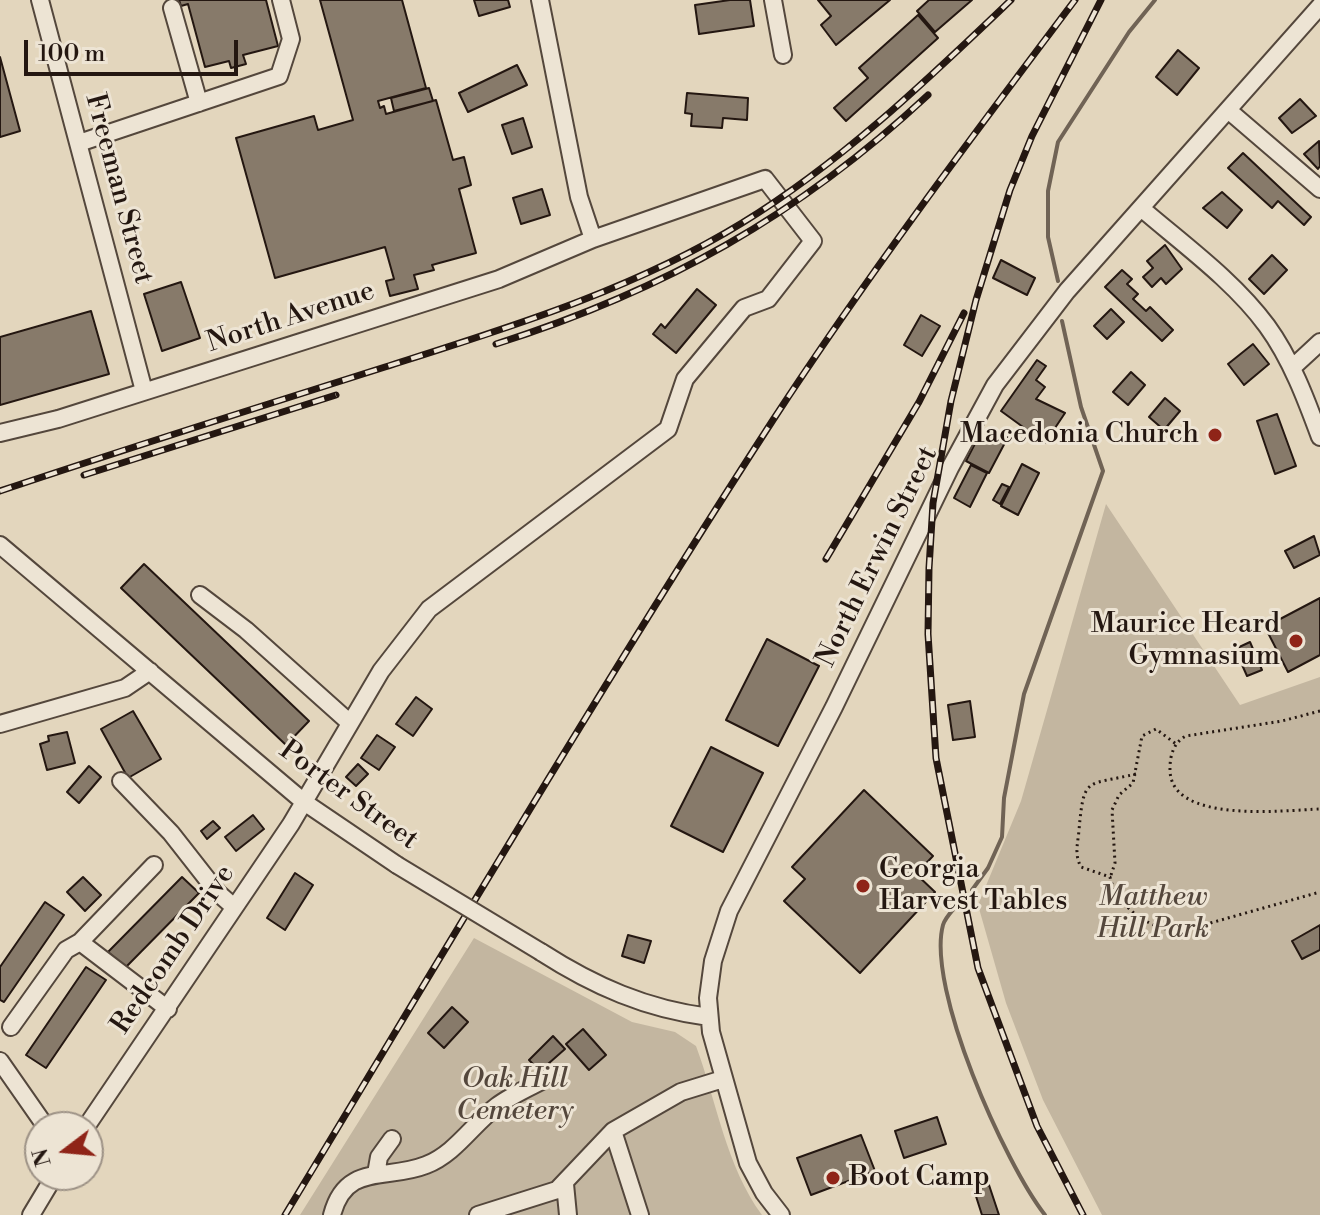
<!DOCTYPE html>
<html>
<head>
<meta charset="utf-8">
<style>
	body { margin:0 }
	#map { position:relative; width:1320px; height:1215px; overflow:hidden; background:#e3d6bd; font-family:"Libre Bodoni",serif }
	canvas { display:block }
	.north { position:absolute; left:24px; top:1111px; width:80px; height:80px; box-sizing:border-box; background:#ede4d4; border:2px solid #9d9286; border-radius:50%; rotate:254deg; font-size:22px; font-weight:700; line-height:32px; text-align:center; color:#241711 }
	.north::after { content:''; display:block; margin:auto; width:28px; height:36px; background:#8f2418; clip-path:polygon(50% 0,100% 100%,50% 72%,0 100%) }
	.scale { position:absolute; left:24px; top:40px; width:214px; height:36px; box-sizing:border-box; border:4px solid #241711; border-top:0; padding-left:10px; font-size:24px; line-height:28px; white-space:nowrap; color:#241711; -webkit-text-stroke:6px #ede4d4; paint-order:stroke }
</style>
</head>
<body>
<div id="map">
<canvas width="1320" height="1215"></canvas>
<div class="north">N</div>
<div class="scale">100 m</div>
</div>
<script>
const ctx = document.querySelector('canvas').getContext('2d');
ctx.lineJoin = 'round';
function paint(path, color) {
  ctx.fillStyle = color;
  ctx.fill(path, 'evenodd');
}
function stroke(path, color, width, dash) {
  ctx.strokeStyle = color;
  ctx.lineWidth = width;
  ctx.lineCap = dash ? 'butt' : 'round';
  ctx.setLineDash(dash || []);
  ctx.stroke(path);
}
function write(font, color, halo, rows, align = 'center') {
  ctx.font = font + ' "Libre Bodoni",serif';
  ctx.lineWidth = 6;
  ctx.setLineDash([]);
  ctx.textBaseline = 'middle';
  ctx.strokeStyle = halo;
  ctx.fillStyle = color;
  for (const [text, x, y, turn = 0] of rows) {
    ctx.save();
    ctx.translate(x, y);
    ctx.rotate((+turn || 0) * Math.PI / 180);
    ctx.textAlign = isNaN(turn) ? turn : align;
    if (halo) ctx.strokeText(text, 0, 0);
    ctx.fillText(text, 0, 0);
    ctx.restore();
  }
}
paint(new Path2D(`
	M1106,504L1240,705L1320,677V1215H1102L1043,1100L1006,1003L978,905L1021,801Z
	M474,938L632,1022L675,1032L696,1046C717,1103 726,1166 762,1215H300Z`), '#c3b6a0');
stroke(new Path2D(`
	M1058,281L1048,237V191L1058,142L1129,32L1155,0
	M972,890L988,868L1002,837L1004,798L1024,694L1103,471L1081,407L1062,321
	M957,905C952,911 945,918 943,925C926,988 1005,1164 1045,1215`), '#706355', 4);
const building = new Path2D(`
	M179,0H266L278,46L243,55L246,64L231,68L229,61L205,67L188,4L181,6Z
	M320,0H402L426,88L378,101L380,108L384,106L386,114L436,100L453,160L464,157L471,185L459,189L476,253L432,265L434,270L414,275L418,289L390,296L386,281L394,279L385,247L275,278L236,138L314,116L318,130L353,120Z
	M474,0H508L510,7L479,16Z
	M730,0H750L754,26L699,34L695,5Z
	M818,0H890L836,45L821,25L831,16Z
	M929,0H972L935,32L917,11Z
	M918,15L938,38L846,121L834,108L868,78L859,68Z
	M1178,50L1199,68L1177,95L1156,77Z
	M0,57L20,131L0,137Z
	M517,65L527,85L468,112L459,93Z
	M429,88L433,101L394,111L391,98Z
	M687,93L748,98L747,120L723,118L722,128L691,126L692,114L685,113Z
	M1300,99L1316,116L1292,133L1279,118Z
	M523,118L532,147L512,154L502,125Z
	M1319,141L1320,166L1318,169L1304,154Z
	M1243,153L1311,217L1304,225L1278,201L1272,208L1228,168Z
	M542,189L550,215L521,224L513,198Z
	M1222,192L1242,210L1227,228L1203,208Z
	M1165,245L1182,269L1166,284L1161,278L1152,287L1143,277L1153,268L1147,261Z
	M1272,255L1287,270L1264,294L1249,279Z
	M1001,260L1035,278L1027,295L993,278Z
	M1122,270L1132,279L1127,284L1138,294L1133,299L1146,311L1150,307L1173,330L1162,341L1105,287Z
	M181,282L200,338L162,351L144,294Z
	M697,289L716,305L676,353L653,334L661,324L665,328Z
	M1111,309L1124,322L1107,339L1094,326Z
	M91,311L109,374L0,405V337Z
	M921,315L940,326L922,356L904,345Z
	M1253,344L1269,364L1244,385L1228,364Z
	M1037,360L1046,366L1036,380L1045,387L1036,399L1065,413L1045,443L1001,411Z
	M1131,372L1145,385L1128,405L1113,392Z
	M1165,398L1180,411L1164,430L1149,417Z
	M1277,414L1296,466L1275,474L1257,421Z
	M993,429L1008,437L989,473L966,461L979,436L987,441Z
	M1022,464L1039,473L1018,515L1001,506Z
	M971,465L987,473L970,507L954,498Z
	M1002,484L1009,487L1000,504L993,500Z
	M1314,536L1320,555L1294,568L1285,551Z
	M144,564L309,721L286,745L121,588Z
	M1320,598V655L1288,672L1265,627Z
	M767,639L819,666L778,746L726,720Z
	M1250,642L1262,670L1247,676L1235,649Z
	M416,697L432,709L413,736L396,724Z
	M970,701L975,737L953,740L948,705Z
	M133,711L161,759L128,778L101,729Z
	M67,732L75,763L47,770L40,744L49,741L48,736Z
	M377,735L395,747L379,770L361,758Z
	M711,747L763,773L723,852L671,826Z
	M358,764L368,774L356,786L346,777Z
	M89,766L101,777L79,803L67,792Z
	M864,790L933,856L916,874L935,892L860,973L784,901L805,879L792,867Z
	M253,815L264,829L236,851L225,837Z
	M213,821L220,828L207,839L201,831Z
	M295,873L313,885L285,930L267,918Z
	M83,877L101,895L85,911L67,892Z
	M182,877L199,893L125,968L108,952Z
	M45,902L64,915L4,1002L0,1000V967Z
	M1320,925V950L1302,959L1292,941Z
	M628,935L651,941L644,963L622,956Z
	M86,967L106,980L46,1068L26,1055Z
	M452,1007L468,1022L444,1048L428,1033Z
	M583,1029L606,1055L589,1070L566,1044Z
	M553,1036L565,1049L540,1071L529,1060Z
	M937,1117L946,1144L904,1158L895,1131Z
	M861,1135L875,1171L811,1195L797,1158Z
	M989,1185L999,1215H982L974,1190Z`);
paint(building, '#877a6a');
stroke(building, '#241711', 2);
const minor = new Path2D(`
	M40,0L144,391
	M540,0L579,197L593,239
	M773,0L783,55
	M172,8L199,103
	M1228,110L1320,189
	M79,143L279,76L291,39L281,0
	M1141,208C1184,245 1234,281 1267,326C1291,359 1306,399 1320,437
	M1292,368L1320,342
	M0,433L58,419L499,279L593,239L765,179L813,241L768,299L744,308L685,379L668,429L429,609L381,671L291,824L86,1127
	M0,545L304,802L397,865
	M200,595L246,630L350,723
	M0,724L125,688L150,671
	M121,781L171,833L218,893L234,907
	M80,942L154,865
	M541,952C594,986 646,1009 709,1017
	M11,1027L66,950L80,942L168,1009
	M0,1061L46,1127
	M613,1131L640,1215
	M376,1174L379,1157L392,1139
	M565,1184L568,1215
	M31,1215L55,1175
	M332,1215C346,1162 386,1181 426,1165C455,1154 473,1124 497,1106C513,1094 533,1086 551,1076
	M478,1215L557,1190L613,1131L681,1092L723,1079
	M781,1215L764,1193L748,1163L711,1032L708,998L713,961L729,911L834,707L950,468L995,385L1067,291L1320,6`);
stroke(minor, '#54473c', 20);
stroke(new Path2D(`
	M1320,711L1282,721L1186,736C1174,742 1170,755 1170,768C1168,825 1285,810 1320,809
	M1136,774C1086,786 1084,775 1079,830C1078,843 1074,854 1081,867L1110,877C1116,906 1152,932 1182,931L1320,892
	M1111,875L1115,863L1112,810L1119,795L1133,783L1142,736L1156,729L1176,744`), '#241711', 3, [2, 4]);
stroke(minor, '#ede4d4', 16);
const rail = new Path2D(`
	M496,344C665,290 798,216 928,95
	M84,475L336,395
	M0,491C128,448 256,408 385,367C507,328 633,290 742,223C842,162 927,80 1011,0
	M826,559L919,402L964,313
	M285,1215C446,949 604,681 773,420C867,276 971,138 1075,0
	M1083,1215L1037,1126L978,968L936,758L928,634L929,568L933,503L951,401L976,300L1010,190L1032,136L1101,0`);
stroke(rail, '#241711', 7);
stroke(rail, '#ede4d4', 4, [12]);
const minorBridge = new Path2D(`
	M397,865L541,952`);
stroke(minorBridge, '#54473c', 20, []);
stroke(minorBridge, '#ede4d4', 16);
for (const [x, y, r, color] of [
	[1215,435,8,"#8f2418"],
	[1296,641,8,"#8f2418"],
	[863,886,8,"#8f2418"],
	[833,1178,8,"#8f2418"]
]) {
  const dot = new Path2D();
  dot.arc(x, y, r, 0, 2 * Math.PI);
  ctx.fillStyle = color;
  ctx.fill(dot);
  stroke(dot, '#ede4d4', 3);
}
write('28px', '#241711', '#ede4d4', [
	["Freeman Street",118,189,75],
	["North Avenue",291,318,-18],
	["North Erwin Street",878,557,-64],
	["Porter Street",348,796,36],
	["Redcomb Drive",174,950,-56]
]);
write('28px', '#241711', '#ede4d4', [
	["Macedonia Church",1199,435],
	["Maurice Heard",1280,625],
	["Gymnasium",1280,657],
	["Georgia",879,870,"left"],
	["Harvest Tables",879,902,"left"],
	["Boot Camp",849,1178,"left"]
], 'right');
write('italic 28px', '#54473c', '#ede4d4', [
	["Matthew",1153,898],
	["Hill Park",1153,930],
	["Oak Hill",515,1080],
	["Cemetery",515,1112]
]);
</script>
</body>
</html>
